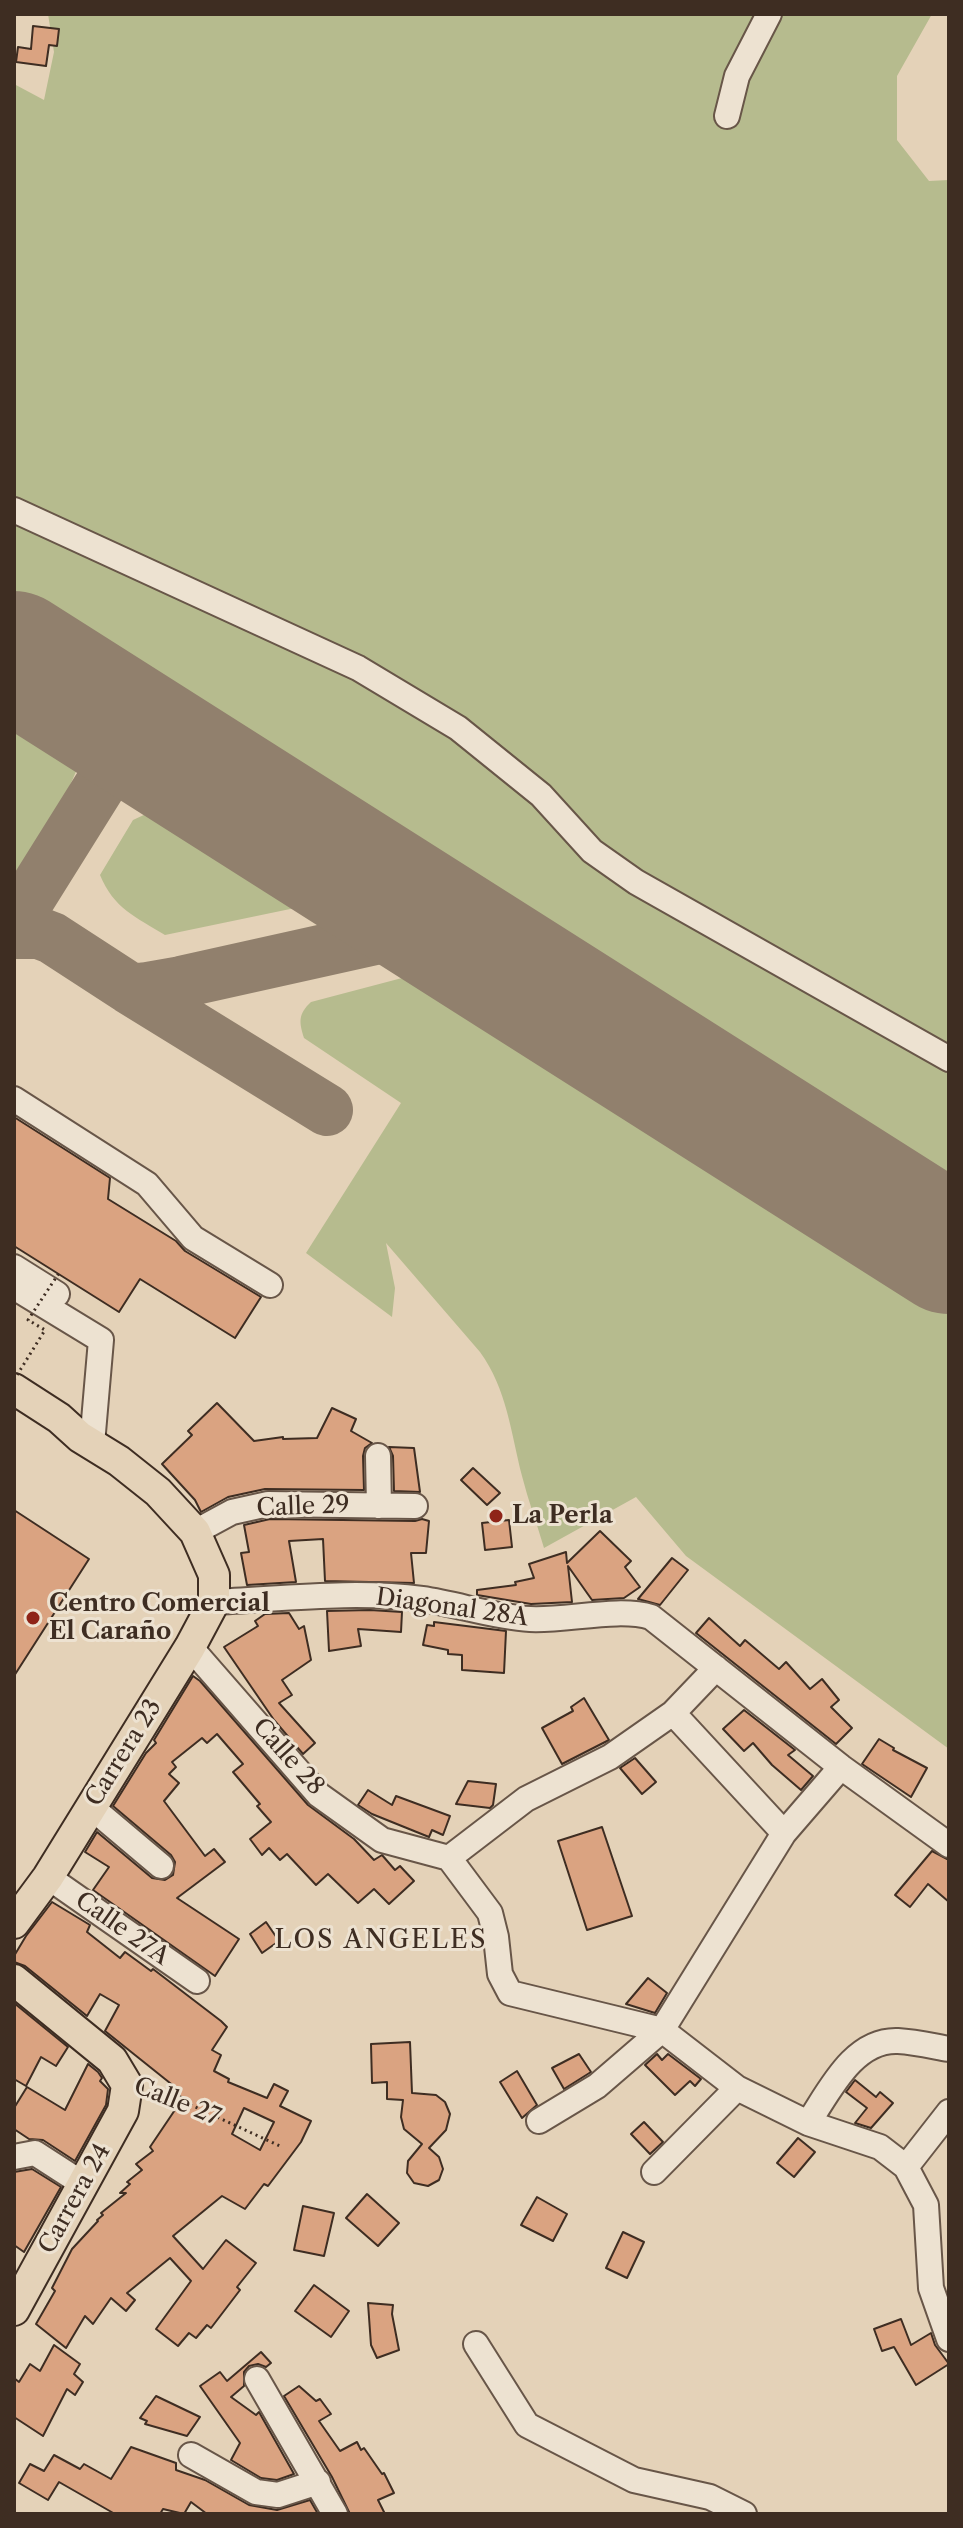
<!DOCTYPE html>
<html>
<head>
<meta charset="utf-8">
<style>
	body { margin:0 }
	#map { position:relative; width:963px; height:2528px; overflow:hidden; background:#e4d2b8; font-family:"Libre Caslon Text",serif }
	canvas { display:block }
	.frame { position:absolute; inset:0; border:16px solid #3e2d22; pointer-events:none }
</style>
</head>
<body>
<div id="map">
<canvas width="963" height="2528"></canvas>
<div class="frame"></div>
</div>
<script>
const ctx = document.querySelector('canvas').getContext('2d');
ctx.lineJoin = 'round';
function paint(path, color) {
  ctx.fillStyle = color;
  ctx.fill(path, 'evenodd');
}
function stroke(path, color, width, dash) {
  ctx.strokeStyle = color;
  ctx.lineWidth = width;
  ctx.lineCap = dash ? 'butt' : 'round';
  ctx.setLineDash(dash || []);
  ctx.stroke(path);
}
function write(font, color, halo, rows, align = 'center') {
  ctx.font = font + ' "Libre Caslon Text",serif';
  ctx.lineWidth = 6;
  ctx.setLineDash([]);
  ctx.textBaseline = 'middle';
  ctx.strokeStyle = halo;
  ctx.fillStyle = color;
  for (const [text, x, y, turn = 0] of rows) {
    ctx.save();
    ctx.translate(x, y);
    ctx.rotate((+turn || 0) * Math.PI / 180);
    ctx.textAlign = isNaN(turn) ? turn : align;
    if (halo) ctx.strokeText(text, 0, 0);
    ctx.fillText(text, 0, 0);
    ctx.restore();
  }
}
paint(new Path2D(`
	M48,14H932L897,76V140L929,181L949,180V1182L14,594V84L44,100L54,52Z
	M14,711L83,755C65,799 45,840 14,877Z
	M146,814L160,821L295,908L165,935C136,917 114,909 100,875L133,820Z
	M421,973L949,1303V1749L686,1556L636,1497L544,1548C537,1524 528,1500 522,1476C511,1433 507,1389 480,1352L386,1243L395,1288L392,1317L306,1253L401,1103L304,1038C299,1022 298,1014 311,1002Z`), '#b6bb8e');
stroke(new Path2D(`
	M104,779C134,757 148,756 184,763
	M14,923L104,779C112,749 104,727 87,702
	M14,933H39L52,938L129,988L327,1110
	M341,946C372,926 361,887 342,863
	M129,988L141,989L181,982L406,932L433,931L468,943`), '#91806d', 52);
stroke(new Path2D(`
	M14,656L949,1249`), '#91806d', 130);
const building = new Path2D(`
	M33,26L59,29L57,46L49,45L46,66L16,62L18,47L31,49Z
	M14,1117L110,1178L108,1199L176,1241L185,1251L261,1297L235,1338L140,1279L119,1312L14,1246Z
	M217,1403L254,1441L283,1437V1439L317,1438L332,1408L356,1419L351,1431L372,1443L365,1448L363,1456L364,1490L265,1489L228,1497L201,1512L195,1500L162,1464L192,1435L188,1431Z
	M389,1447L414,1448L420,1492L394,1491L393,1456Z
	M473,1468L500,1493L487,1505L461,1480Z
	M14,1510L89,1559L14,1676Z
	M270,1519L415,1521L422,1519L429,1521L426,1553H411L414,1583L325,1581L323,1539L289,1541L296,1582L247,1585L241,1553L249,1552L244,1525Z
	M509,1520L512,1547L485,1550L482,1523Z
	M600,1531L631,1561L625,1567L640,1587L624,1598L592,1600L568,1566L572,1602L531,1604L477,1595V1590L516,1585L515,1582L534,1578L529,1564L566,1552L567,1563Z
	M672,1558L688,1570L660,1605L638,1599Z
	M370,1610L402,1612L401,1632L358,1629L361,1646L329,1651L327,1611Z
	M289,1613L299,1629L304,1626L311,1660L282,1680L292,1695L279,1703L315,1743L303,1754L274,1720L224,1647L258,1626L255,1621L265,1614Z
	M709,1618L740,1646L745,1640L779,1669L786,1662L810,1689L822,1679L839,1700L831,1707L852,1728L836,1744L696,1633Z
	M434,1622L506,1631L504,1673L462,1670V1655L448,1654V1650L423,1645L427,1625L434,1626Z
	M193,1676L200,1681L308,1805L354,1839L374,1860L382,1855L395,1870L400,1866L414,1881L389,1904L374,1889L358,1903L328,1874L316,1885L287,1854L280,1860L269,1848L262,1855L250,1839L271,1822L257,1806L260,1804L233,1772L243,1764L217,1734L207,1743L202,1738L172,1762L176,1767L169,1774L179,1783L164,1801L205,1856L214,1849L225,1862L177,1898L239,1939L215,1976L93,1890L109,1867L85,1852L97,1832L152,1878L165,1880L173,1875L175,1862L171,1855L113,1806L146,1753L156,1743L154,1740Z
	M584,1698L609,1740L562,1764L542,1728L573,1711L571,1707Z
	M744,1710L795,1750L788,1755L813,1776L801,1790L772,1765L753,1743L744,1751L723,1729Z
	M879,1739L894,1748L893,1750L927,1768L911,1797L862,1764Z
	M635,1758L656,1782L642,1794L620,1768Z
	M468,1781L496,1784L493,1805L490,1808L456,1804Z
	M368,1790L392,1805L396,1796L450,1816L443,1835L432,1830L429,1837L372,1814L358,1805Z
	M602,1827L632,1916L587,1930L558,1841Z
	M932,1851L949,1860V1902L928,1884L910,1907L895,1895Z
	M52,1902L90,1925L87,1932L120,1958L125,1952L151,1971L153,1969L221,2021L227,2027L212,2050L221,2055L214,2071L229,2079L228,2082L267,2098L274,2084L288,2091L280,2106L311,2121L301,2142L268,2186L264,2184L245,2209L222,2196L173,2236L203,2269L226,2240L256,2263L237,2287L240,2290L211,2328L207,2325L196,2338L189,2333L178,2346L156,2329L191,2281L170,2258L127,2293L135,2300L126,2311L111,2298L93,2324L85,2316L66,2348L36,2324L55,2291L52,2288L72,2249L98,2221L97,2220L103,2215L101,2213L126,2193H120L130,2184L127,2182L142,2170L136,2164L153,2151L150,2147L183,2098L172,2092L175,2087L105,2031L119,2005L100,1994L87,2016L25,1966L14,1962V1956L26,1936ZM244,2108L274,2122L260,2150L232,2134Z
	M266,1922L279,1941L262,1953L250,1934Z
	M648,1978L667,1993L655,2013L626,2004Z
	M14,2003L68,2047L56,2066L41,2057L26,2086L14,2079Z
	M410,2042L412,2093L436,2095L445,2102L450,2114L446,2130L429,2148L439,2157L443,2169L439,2180L428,2186L414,2183L407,2173L408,2161L422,2144L404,2129L401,2117L403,2100L387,2099V2082L372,2083L371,2044Z
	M579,2054L591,2072L564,2089L552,2068Z
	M657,2054L662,2060L668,2054L701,2079L695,2086L690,2081L675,2095L645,2065Z
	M88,2064L98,2072L102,2078L100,2081L108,2089L106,2105L75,2161L43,2140L29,2139L14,2129V2108L27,2087L65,2110Z
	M517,2071L537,2105L522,2118L500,2082Z
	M855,2080L876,2097L880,2092L893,2103L871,2128L855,2123L867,2108L846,2092Z
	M644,2122L663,2142L650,2154L631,2134Z
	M798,2138L815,2152L794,2177L777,2163Z
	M32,2169L61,2187L24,2252L14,2245V2172Z
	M367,2194L399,2223L378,2246L346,2218Z
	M537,2197L567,2214L553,2241L521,2225Z
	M303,2206L334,2213L324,2256L294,2250Z
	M623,2232L644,2242L627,2278L606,2268Z
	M314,2285L349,2311L331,2337L295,2311Z
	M368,2303L393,2305L392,2314L399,2350L377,2358L371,2345Z
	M901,2319L911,2345L931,2333L935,2345L949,2364L916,2385L894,2347L882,2351L874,2329Z
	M54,2345L80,2364L74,2374L83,2382L75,2395L67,2389L43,2436L14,2417V2378L19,2382L30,2364L40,2371Z
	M261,2352L271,2363L266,2367L258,2364L249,2366L244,2372V2386L231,2397L256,2415L259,2412L294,2474L277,2480L261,2478L231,2460L240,2443L200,2386L220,2372L227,2381Z
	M299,2386L316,2401L320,2399L331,2414L319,2421L340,2451L357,2442L361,2450L364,2448L382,2474L384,2473L394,2493L378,2500L385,2514H350L332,2477L284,2396Z
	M156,2396L200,2417L187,2436L145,2424L147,2421L140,2418Z
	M131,2447L176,2463V2470L205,2480L249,2505L277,2510L310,2500L318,2514H207L191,2502L184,2514L163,2509L160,2514H115L59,2482L48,2500L19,2483L30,2464L44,2471L54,2455L80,2469L84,2464L111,2479Z`);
paint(building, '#daa381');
stroke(building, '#3e2d22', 2);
const minor = new Path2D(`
	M727,116L737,76L769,14
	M14,510L358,668L458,728L541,795L592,851L636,882L949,1059
	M14,1099L147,1184L193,1238L270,1285
	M14,1267L57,1294
	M14,1287L101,1340L92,1444
	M378,1456L379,1506
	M195,1532L232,1512L268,1504L415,1506
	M214,1602C282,1599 354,1590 422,1599C458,1604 493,1617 530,1619C566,1621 618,1607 651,1617L841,1767L949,1845
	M190,1647L319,1795L382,1840L449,1858
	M673,1713L784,1833
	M91,1807L161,1866
	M449,1858L490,1913L496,1937L500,1974L510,1993L662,2030L737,2088L808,2123L880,2147L906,2167L926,2205L931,2288L949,2339
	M449,1858L526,1799L610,1757L673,1713L716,1668
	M48,1877L197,1981
	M539,2121L597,2086L662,2030L784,1833L841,1767
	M808,2123C829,2092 853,2039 898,2041C915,2042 932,2046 949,2049
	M14,2157L35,2153L83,2184
	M906,2167L949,2112
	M654,2172L737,2088
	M476,2344L527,2425L634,2480L710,2497L744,2514
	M257,2379L335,2514
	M191,2455L256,2492L278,2495L318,2482`);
const major = new Path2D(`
	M14,1389L59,1418L80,1437L119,1461L158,1492L195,1532L214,1575V1602L190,1647L48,1877L14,1923
	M14,1980L112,2060L127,2085L123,2111L14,2310`);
stroke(minor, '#685648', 28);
stroke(major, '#3e2d22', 34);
stroke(new Path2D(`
	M151,2090L167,2094L280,2146`), '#3e2d22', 3, [2, 4]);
stroke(minor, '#ede2d1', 24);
stroke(major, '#e4d2b8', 30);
stroke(new Path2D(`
	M14,1380L45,1330L28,1320L59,1273`), '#3e2d22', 3, [2, 4]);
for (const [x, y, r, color] of [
	[496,1516,8,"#8f2418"],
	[33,1618,8,"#8f2418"]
]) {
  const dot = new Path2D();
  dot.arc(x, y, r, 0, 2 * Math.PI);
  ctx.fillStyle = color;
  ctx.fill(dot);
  stroke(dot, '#ede2d1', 3);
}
write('24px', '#3e2d22', '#ede2d1', [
	["Calle 29",303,1507,-2],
	["Diagonal 28A",452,1608,8],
	["Carrera 23",124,1753,-58],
	["Calle 28",288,1757,48],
	["Calle 27A",122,1929,35],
	["Calle 27",177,2102,22],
	["Carrera 24",75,2199,-61]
]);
write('bold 24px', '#3e2d22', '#ede2d1', [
	["La Perla",512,1516],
	["Centro Comercial",49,1604],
	["El Caraño",49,1632]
], 'left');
ctx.letterSpacing = '2px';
write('26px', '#3e2d22', '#ede2d1', [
	["LOS ANGELES",381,1940]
]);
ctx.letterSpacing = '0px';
</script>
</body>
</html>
